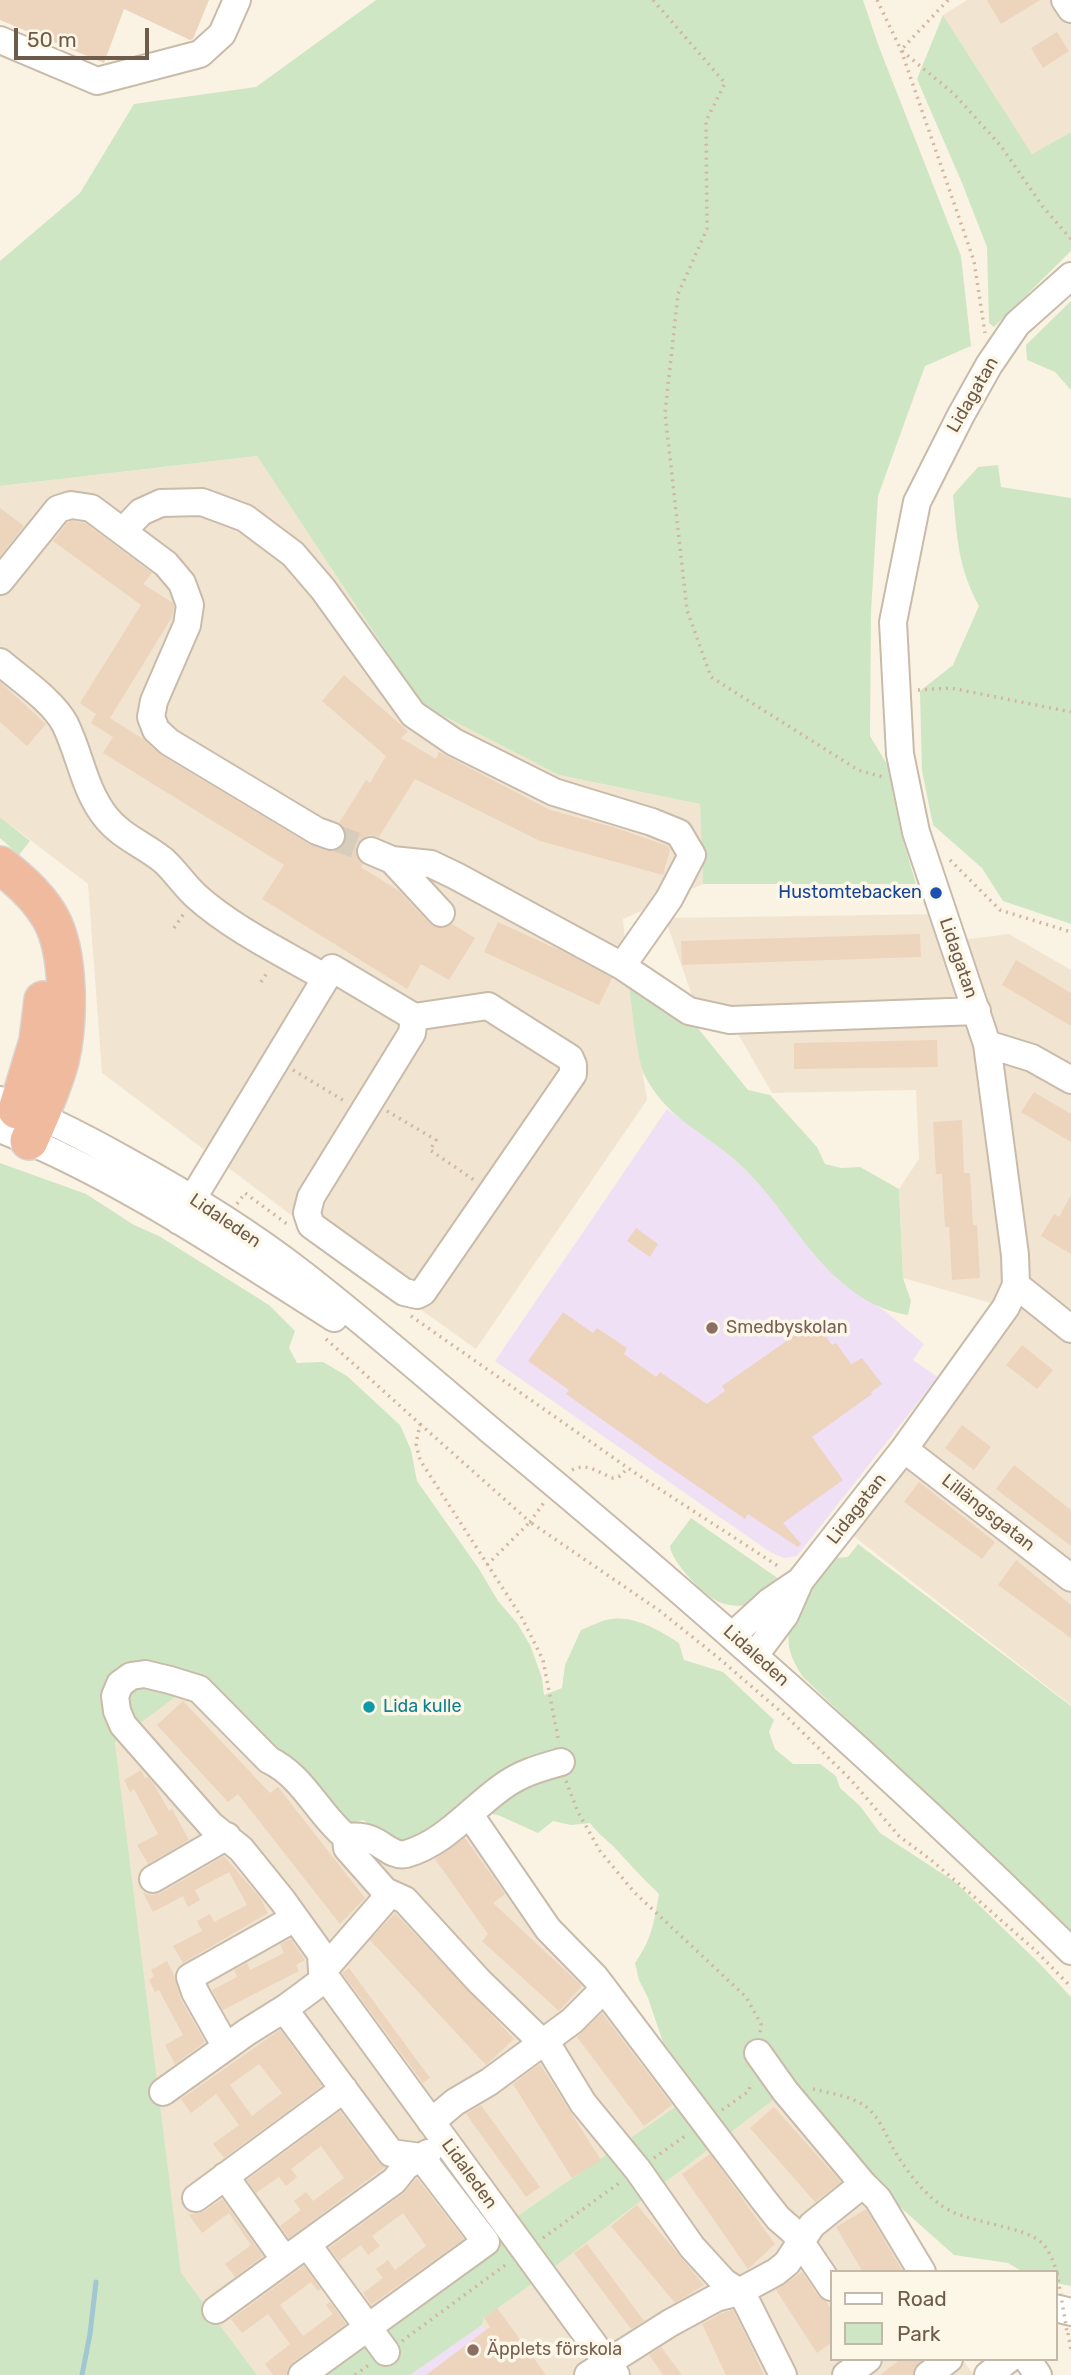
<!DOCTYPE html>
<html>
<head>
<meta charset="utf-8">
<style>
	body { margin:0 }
	#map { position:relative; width:1071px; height:2375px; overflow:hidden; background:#faf3e3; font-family:Rubik,sans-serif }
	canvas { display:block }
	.legend { position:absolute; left:830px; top:2270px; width:228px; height:91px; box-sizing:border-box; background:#fdf7e8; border:2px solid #c4b9a9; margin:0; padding:9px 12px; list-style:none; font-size:21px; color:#6f5b4b }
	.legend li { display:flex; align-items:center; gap:14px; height:35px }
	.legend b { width:35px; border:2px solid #c4b9a9 }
	.scale { position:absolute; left:14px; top:28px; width:135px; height:32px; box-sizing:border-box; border:4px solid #6f5b4b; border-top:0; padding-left:9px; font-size:21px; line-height:24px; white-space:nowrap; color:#6f5b4b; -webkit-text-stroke:5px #fdf7e8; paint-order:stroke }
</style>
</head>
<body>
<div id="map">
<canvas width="1071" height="2375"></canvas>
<ul class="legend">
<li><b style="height:9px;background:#fff"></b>Road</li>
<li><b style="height:19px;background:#cee6c3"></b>Park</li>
</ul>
<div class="scale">50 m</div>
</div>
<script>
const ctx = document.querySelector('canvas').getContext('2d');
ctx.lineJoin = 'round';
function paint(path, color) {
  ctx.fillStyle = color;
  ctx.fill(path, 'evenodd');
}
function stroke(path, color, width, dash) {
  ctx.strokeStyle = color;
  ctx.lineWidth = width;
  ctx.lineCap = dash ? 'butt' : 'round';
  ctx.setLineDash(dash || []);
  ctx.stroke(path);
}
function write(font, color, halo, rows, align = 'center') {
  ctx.font = font + ' Rubik,sans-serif';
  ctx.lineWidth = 7;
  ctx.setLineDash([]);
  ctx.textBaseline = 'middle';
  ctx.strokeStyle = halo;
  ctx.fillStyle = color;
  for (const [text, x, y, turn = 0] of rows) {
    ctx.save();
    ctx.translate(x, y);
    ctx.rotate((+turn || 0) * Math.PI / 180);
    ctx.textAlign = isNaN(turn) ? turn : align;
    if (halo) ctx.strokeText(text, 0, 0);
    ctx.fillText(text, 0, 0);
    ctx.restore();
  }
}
paint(new Path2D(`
	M967,0H1071V132L1032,154L943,15Z
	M257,456L422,705L559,775L700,804L703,884L623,919L629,987L647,1100L476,1349L347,1257L102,1073L88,884L0,817V486Z
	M943,914L953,941L1009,934L1071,970V1705L843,1528L1005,1307L903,1278L899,1189L919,1159L916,1090L772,1093L730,1020L698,1013L665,918Z
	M170,1680L346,1837L470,1815L688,2098L506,2224L302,2375H257L181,2274L115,1742Z
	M785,2091L922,2272H831V2359H962L974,2375H410L482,2325L484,2318L536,2281Z`), '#f1e5d2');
paint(new Path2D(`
	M667,1109L731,1156L764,1187L813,1253L846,1286L885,1311L924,1344L913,1360L938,1377L797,1556L784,1558L770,1552L495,1361Z
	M482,2325L519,2375H410Z`), '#f0e0f6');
paint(new Path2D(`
	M376,0H863L879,47L961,256L971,346L925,366L878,496L871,612L870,736L891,771L892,790L901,833L916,884H703L700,804L559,775L422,705L257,456L0,486V261L80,193L134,104L256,87Z
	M943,15L1032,154L1071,132V251L994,327L989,323L987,247L962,183L917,79Z
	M1071,301V390L1055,372L1027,360L1026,345Z
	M998,465L1001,487L1071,498V924L1003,901L982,868L933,825L922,771L920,691L953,665L979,606C958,567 957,538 953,495L978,467Z
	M0,817L30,841L19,855L0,838Z
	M629,987L688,1016L748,1090L770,1095L817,1147L825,1164L841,1168L860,1167L899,1189L903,1278L911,1301L908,1315C883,1311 867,1302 846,1286C800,1249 776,1192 729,1155C697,1129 665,1115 645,1076C637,1061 632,1006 629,987Z
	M0,1163L86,1194L134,1225L159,1236L269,1305L295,1331L289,1348L297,1363L323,1362L347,1376L400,1425L411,1450L417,1481L479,1569L498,1601L517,1623L530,1645L542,1678L544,1695L562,1688L565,1665L581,1630C591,1626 602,1620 612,1619C636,1616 660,1631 679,1643L684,1660L723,1672L774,1720L769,1732L775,1749L793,1764H820L836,1776L840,1788L860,1806L880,1833L955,1882L1040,1964L1071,1997V2286L1055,2283V2272H1023L1008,2263L954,2255L847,2160L785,2091L536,2281L484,2318L482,2325L410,2375H302L506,2224L688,2098L668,2072L682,2067L663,2042L648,1998L639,1980L635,1963C652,1939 654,1922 659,1894C643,1879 629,1863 614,1847C605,1838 599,1835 590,1823L571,1825L553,1821L538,1833L498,1815L484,1812L403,1848L363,1820L348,1825L197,1683L171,1700L115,1742L181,2273L257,2375H0Z
	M691,1518L779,1579C771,1587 761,1600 751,1604C741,1607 728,1606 719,1602C704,1595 671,1562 670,1546Z
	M858,1544L1071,1706V1932L803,1677C777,1638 790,1625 810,1588L812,1589L836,1558L848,1557Z`), '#cee6c3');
stroke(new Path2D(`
	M82,2375L90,2334L96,2282`), '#a0c7d2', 5);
paint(new Path2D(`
	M0,0H209L193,39L190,40L124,9L104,63L0,20Z
	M987,0H1040L1001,24Z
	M1057,32L1069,51L1043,68L1031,48Z
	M0,508L24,526L0,556Z
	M72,521L85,523L152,573L143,584L173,603L174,607L172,617L110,718L143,739L161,755L309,844L326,851H334L342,847L346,842L347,834L339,823L366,780L370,783L386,756L322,701L344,675L408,731L401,738L436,759L439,752L550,810L613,827L668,846L670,850L663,875L540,841L415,779L379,837L370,835L362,838L356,845V854L363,864L361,867L399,891L430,924L436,928H444L452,924L475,938L449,980L421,964L407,989L262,899L284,865L103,753L113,737L91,723L96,714L80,703L141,605L53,541L67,523Z
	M0,682L46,724L27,746L0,722Z
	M498,922L566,953L612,978L599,1005L484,952Z
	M920,934L921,957L682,965L681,941Z
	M1016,960L1071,993V1026L1002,985Z
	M937,1040L938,1067L794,1069V1043Z
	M1034,1092L1071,1114V1142L1021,1112Z
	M962,1120L964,1173H970L973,1225H977L980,1278L952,1280L949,1227H945L942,1174H936L933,1122Z
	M1071,1195V1254L1041,1236L1054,1214L1059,1217Z
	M636,1228L658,1244L650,1257L627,1241Z
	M563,1312L593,1333L597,1328L627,1348L624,1354L656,1377L660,1372L707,1404L725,1391L722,1386L811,1324L818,1332L820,1329L832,1345L836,1343L851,1364L862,1358L882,1384L871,1392L872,1394L812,1437L843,1480L783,1523L801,1544L798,1547L748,1514L745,1519L658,1459L566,1394L569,1390L528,1361Z
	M1022,1345L1053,1370L1037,1389L1006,1365Z
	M962,1425L991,1447L974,1470L945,1448Z
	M1014,1465L1071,1510V1546L996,1489Z
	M919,1482L995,1542L982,1559L904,1502Z
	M1016,1560L1071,1605V1638L998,1585Z
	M183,1701L270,1793L278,1787L365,1898L340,1924L238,1794L228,1802L157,1725Z
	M141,1770L145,1778L148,1777L155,1786L169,1811L172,1809L189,1840L148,1864L137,1845L158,1834L134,1789L130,1792L124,1780Z
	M465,1838L505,1894L493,1903L582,1986L559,2011L482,1941L488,1934L435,1859Z
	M224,1856L261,1899L268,1913L183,1963L173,1946L202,1931L197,1921L210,1914L214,1922L247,1905L229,1872L195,1890L200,1900L188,1907L183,1896L153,1912L143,1893L152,1895L161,1893Z
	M395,1913L514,2039L486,2065L370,1940Z
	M291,1939L305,1960L296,1965L299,1971L223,2010L212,1990L237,1977L234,1970L247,1963L250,1970L284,1953L280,1944Z
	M167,1961L174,1975L181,2000L205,2042L175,2064L165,2045L183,2035L159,1990L155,1992L149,1980L154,1976L151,1970Z
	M349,1968L430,2078L423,2083L342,1973Z
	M602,2013L672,2105L644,2126L577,2037Z
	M280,2030L322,2086L224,2158L213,2144L239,2125L216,2094L191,2113L181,2099ZM259,2064L282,2093L252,2116L230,2085Z
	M540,2064L601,2160L572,2178L513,2084Z
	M481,2105L540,2187L526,2197L466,2114Z
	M774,2107L841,2182L815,2202L750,2128Z
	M340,2111L378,2162L385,2167L289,2238L280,2226L301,2210L294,2201L306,2192L313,2201L344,2178L337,2168L321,2146L291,2169L297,2177L286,2186L279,2177L256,2193L247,2180Z
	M710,2154L775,2244L748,2269L682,2174Z
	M417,2178L464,2239L371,2305L363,2293L383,2278L376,2269L388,2260L395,2270L426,2246L420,2237L403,2213L372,2236L380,2246L368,2255L361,2245L339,2261L329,2248L403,2194Z
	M222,2199L263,2256L235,2277L225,2264L251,2245L229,2213L202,2233L189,2215L205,2211Z
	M637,2205L704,2285L675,2303L611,2226Z
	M866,2209L903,2272H863L836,2227Z
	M587,2244L644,2321L631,2329L574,2253Z
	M304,2266L321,2289L318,2291L311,2282L280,2305L295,2325L303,2336L333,2314L326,2305L330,2302L346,2324L293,2362L288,2368L286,2375H273L265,2364L290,2344L268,2314L242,2333L231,2319Z
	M802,2272L818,2296L827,2302L831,2309V2343L817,2353L776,2290Z
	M497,2308L546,2375H426L490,2327L484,2318Z
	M733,2310L750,2344L764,2375H726L702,2324L722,2313Z
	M661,2347L682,2375H663L649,2355Z
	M901,2359H923L914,2368L913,2375H880Z`), '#edd4bd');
stroke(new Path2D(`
	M331,836L371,851`), '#d7cdbd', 26, [26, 13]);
const minor = new Path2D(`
	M1065,0L1071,9
	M0,40L97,81L200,54L222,34L237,0
	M123,531L141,512L161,503L202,502L245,518L293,554L323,589L413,714L454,742L554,792L652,822L679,833L692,855L669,899L622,966
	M0,581L58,509L71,505L91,508L166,564L182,583L190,605L187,625L154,701L151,717L156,730L169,742L317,831L331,836
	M0,662C20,679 53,701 65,724C80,754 84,789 105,816C121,837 145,845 164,861C176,872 184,885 196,896C234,930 283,953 326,978
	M371,851L392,860L431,864L456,876L622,966L689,1011L730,1020L977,1011
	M392,860L441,913
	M987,1044L1032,1058L1071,1080
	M0,1100C44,1116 84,1137 125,1160C187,1194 248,1231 304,1275C368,1325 429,1378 490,1430C691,1596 885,1768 1071,1951
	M0,1129C117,1175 228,1251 334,1318
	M179,1221L332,968L414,1017L488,1006L570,1058L573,1065V1074L423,1292L417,1295L404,1292L311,1225L307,1213L311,1197L412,1033L414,1017
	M1016,1285L1071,1329
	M904,1449L1071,1578
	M733,1635L769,1602L800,1581
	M755,1655L785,1615L800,1581L904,1449L1006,1307L1016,1285L1015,1255L987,1044L916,832L900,754L893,622L917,502L961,415L989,365L1017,324L1071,276
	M470,1815L548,1929L595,1977L763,2199L778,2218L794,2232L831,2287
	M153,1879L227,1836
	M385,1891L405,1900L479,1981L552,2052L583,2103L638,2170L692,2247L724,2282L739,2292L746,2301L783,2375
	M322,1972L321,1954L283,1901L241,1849L211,1825L123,1725L117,1711L115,1696L120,1684L131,1676L145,1674L170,1680L199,1689L269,1760C303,1776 318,1814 346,1837C355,1836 364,1836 372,1840C383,1844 393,1857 406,1854C445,1843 471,1809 502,1787C521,1773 540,1768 561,1762
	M322,1972L616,2375
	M322,1972L383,1902L385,1891L347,1848L346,1837
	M226,2047L195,1992L190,1977L295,1918
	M163,2092L247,2032L287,2007
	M431,2122L455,2102L489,2082L572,2021L604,1989
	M225,2176L285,2260
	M863,2184L878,2199L922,2272
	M196,2198L344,2089
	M307,2244L386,2352
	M1055,2308L1071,2312
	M216,2310L394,2181L406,2166L428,2153
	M1027,2359L1038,2375
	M302,2375L486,2242L421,2157L391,2153L290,2017L287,2007L326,1978
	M588,2375L670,2323L716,2298L739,2292L776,2272L787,2263L812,2225L863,2184L785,2091L758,2053
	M846,2375L868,2359
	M928,2375L949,2359
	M988,2375L1009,2359`);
const highway = new Path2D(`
	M0,865C20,880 39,897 51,919C70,954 69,1023 60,1061C53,1088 40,1116 29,1141
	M17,1110L38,1041L43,1000`);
stroke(minor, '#c9bbaa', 30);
stroke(highway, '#dad4d0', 40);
stroke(new Path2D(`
	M653,0L725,83L706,121L707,229L678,294L665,413L687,610L711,677L858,770L883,777
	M877,0L901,50L974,261L985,333
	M948,0L901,50L954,94L1001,146L1043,207L1071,239
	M918,690L951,688L1071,712
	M950,860L1000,910L1071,932
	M174,928L185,912
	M261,982L268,971
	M293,1070L346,1102
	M387,1111L436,1140L430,1150L474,1180
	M237,1204L245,1193L287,1224
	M411,1316L638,1475L781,1568
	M326,1339L420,1424L416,1444L420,1460L522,1618L543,1660L559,1743
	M420,1424L530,1522L545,1501
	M572,1470C587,1462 599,1473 613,1478L620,1476L628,1468
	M487,1565L530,1522L660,1611L721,1660L788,1718L851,1780L899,1836L931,1860L978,1900L1036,1951L1071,1987
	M566,1781L578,1812L600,1851L634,1892L746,1997L761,2024L760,2034
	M813,2089C829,2093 850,2096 864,2105C879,2116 886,2135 894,2150C906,2170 920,2189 938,2203C965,2225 1024,2224 1043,2244C1050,2252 1054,2263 1057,2273
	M722,2110L749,2091L751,2082
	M654,2158L688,2134
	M543,2238L622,2181
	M1068,2333L1071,2350
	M402,2341L508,2263
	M355,2375L370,2364`), '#d1b7a0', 3.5, [2, 5]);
stroke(minor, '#fff', 26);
stroke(highway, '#efba9e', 37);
stroke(new Path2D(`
	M1057,2273L1067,2331`), '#d1b7a0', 3.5, [2, 5]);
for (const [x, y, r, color] of [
	[936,893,7,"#1a4fb4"],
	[712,1328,7,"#8d6e63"],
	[369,1707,7,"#0f9aa8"],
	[473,2350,7,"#8d6e63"]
]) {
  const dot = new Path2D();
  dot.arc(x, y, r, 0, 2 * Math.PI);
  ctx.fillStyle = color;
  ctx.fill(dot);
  stroke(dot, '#fdf7e8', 2.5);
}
write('18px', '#6f5b4b', '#fdf7e8', [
	["Lidagatan",973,395,-60],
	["Lidagatan",958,958,71],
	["Lidaleden",225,1221,34],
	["Lidagatan",857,1509,-52],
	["Lillängsgatan",988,1513,38],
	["Lidaleden",756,1656,42],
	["Lidaleden",469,2174,54]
]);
write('18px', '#164399', '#fdf7e8', [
	["Hustomtebacken",922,893]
], 'right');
write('18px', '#785e54', '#fdf7e8', [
	["Smedbyskolan",726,1328],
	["Äpplets förskola",487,2350]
], 'left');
write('18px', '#0d838f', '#fdf7e8', [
	["Lida kulle",383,1707]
], 'left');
</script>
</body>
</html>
